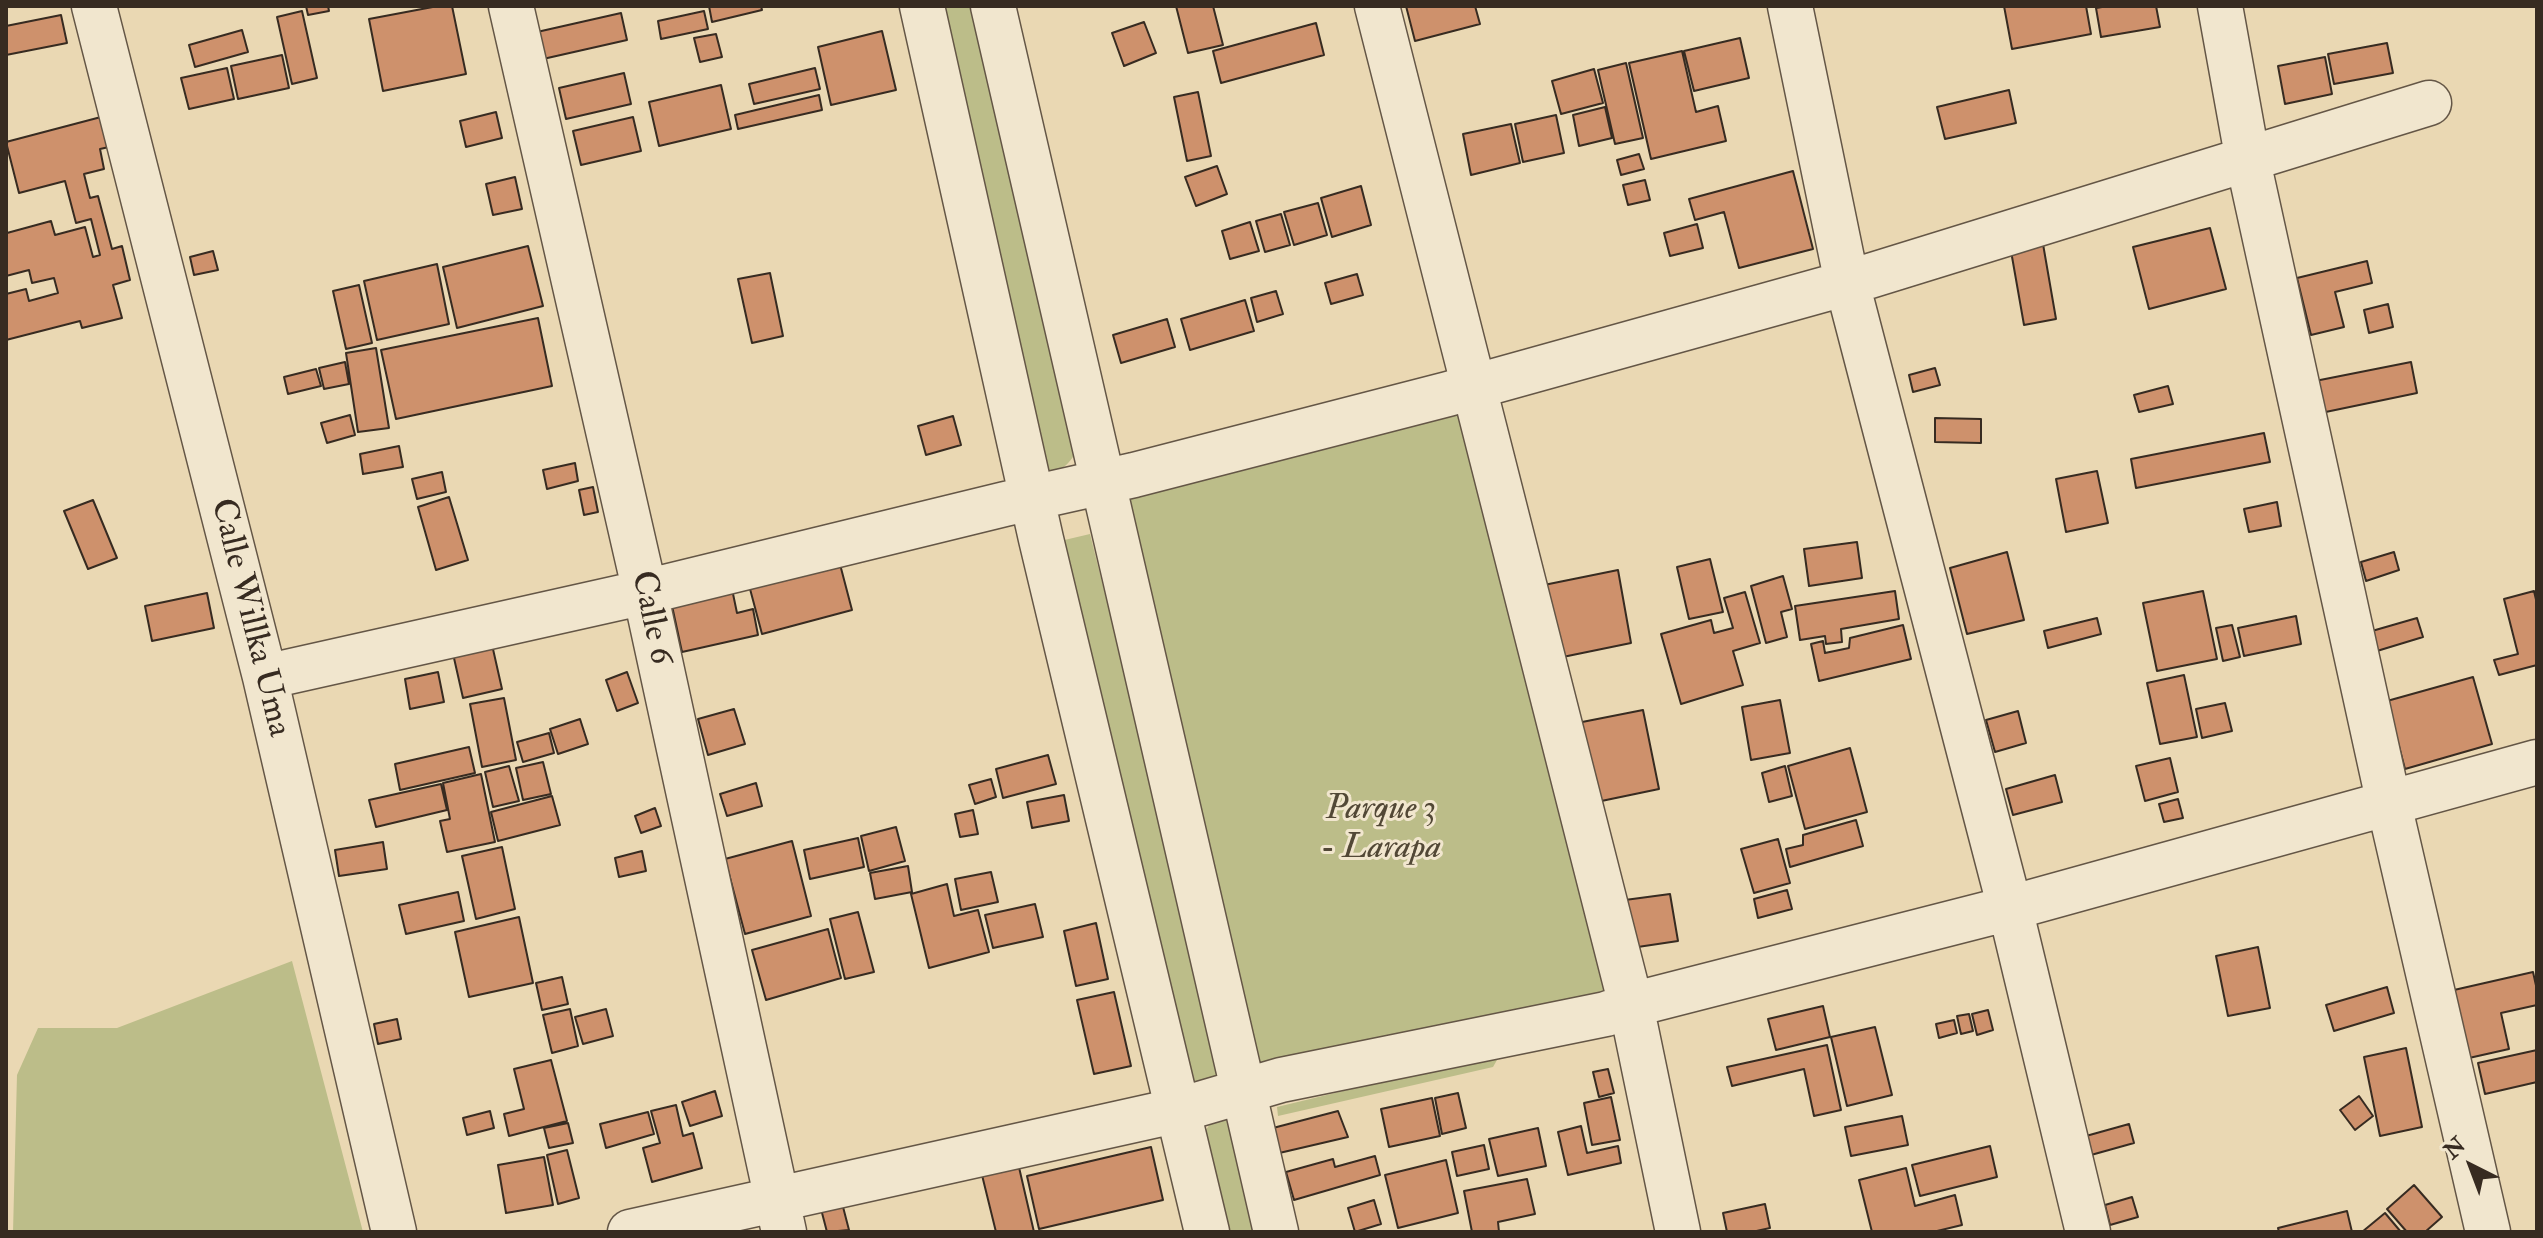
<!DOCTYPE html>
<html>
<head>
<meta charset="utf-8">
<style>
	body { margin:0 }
	#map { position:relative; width:2543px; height:1238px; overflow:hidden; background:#ead8b3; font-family:"IM FELL Double Pica",serif }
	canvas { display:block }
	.frame { position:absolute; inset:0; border:8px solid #372b21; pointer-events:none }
	.north { position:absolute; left:2431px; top:1126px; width:80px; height:80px; -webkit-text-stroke:6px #f1e6ce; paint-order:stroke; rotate:318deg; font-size:22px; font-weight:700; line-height:32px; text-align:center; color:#372b21 }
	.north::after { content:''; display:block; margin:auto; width:28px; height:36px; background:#372b21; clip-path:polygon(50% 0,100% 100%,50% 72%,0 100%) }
</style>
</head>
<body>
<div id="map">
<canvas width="2543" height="1238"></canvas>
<div class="frame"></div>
<div class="north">N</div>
</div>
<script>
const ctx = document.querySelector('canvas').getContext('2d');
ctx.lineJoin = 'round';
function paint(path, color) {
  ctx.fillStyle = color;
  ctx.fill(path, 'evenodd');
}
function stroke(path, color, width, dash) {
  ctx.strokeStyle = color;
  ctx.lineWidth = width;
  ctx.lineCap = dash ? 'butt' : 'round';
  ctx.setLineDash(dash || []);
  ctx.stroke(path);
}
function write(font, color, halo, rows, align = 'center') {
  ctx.font = font + ' "IM FELL Double Pica",serif';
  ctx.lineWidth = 6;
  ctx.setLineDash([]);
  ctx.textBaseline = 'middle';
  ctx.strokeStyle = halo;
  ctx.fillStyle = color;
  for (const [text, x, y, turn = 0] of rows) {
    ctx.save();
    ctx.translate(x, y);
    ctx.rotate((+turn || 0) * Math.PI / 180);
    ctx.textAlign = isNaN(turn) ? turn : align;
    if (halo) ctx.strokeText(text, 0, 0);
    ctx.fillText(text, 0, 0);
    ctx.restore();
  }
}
paint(new Path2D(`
	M934,6H972L1073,444V457C1063,470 1058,473 1042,468Z
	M1464,409L1605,974L1606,1014L1247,1078L1112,501Z
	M1090,534L1225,1074L1201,1090L1192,1080L1056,542Z
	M292,961L363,1232H13L17,1075L38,1028H117Z
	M1492,1055L1497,1060L1493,1067L1278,1116L1277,1107Z
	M1226,1119L1236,1129L1261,1232H1223L1203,1136C1208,1124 1213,1120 1226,1119Z`), '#bcbd89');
const building = new Path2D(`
	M306,6H328L329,11L308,15Z
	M438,6H452L466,74L383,91L369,19Z
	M709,6H761L762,10L712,22Z
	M1176,6H1213L1223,45L1188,53Z
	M1406,6H1475L1480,24L1415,41Z
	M2004,6H2086L2091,34L2012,49Z
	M2108,6H2156L2160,27L2101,37L2096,8Z
	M302,11L317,78L292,84L277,17Z
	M704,11L708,29L661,39L658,21Z
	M621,13L627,40L543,59L537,32Z
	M61,15L67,43L6,55V26Z
	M1144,22L1156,53L1124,66L1112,33Z
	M1316,23L1324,55L1221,83L1213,51Z
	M242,30L248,52L195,67L189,45Z
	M882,31L896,90L831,105L818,47Z
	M716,34L722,57L700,62L694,38Z
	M1740,38L1749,78L1694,91L1684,51Z
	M2387,43L2393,73L2334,84L2328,54Z
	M1682,51L1696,112L1718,106L1726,141L1651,159L1629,63Z
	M282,55L289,88L238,99L231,66Z
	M2325,57L2332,94L2285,104L2278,66Z
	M1626,63L1643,138L1615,144L1598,70Z
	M227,68L234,99L189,109L181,78Z
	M815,68L820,89L754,104L749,84Z
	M1594,69L1603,103L1561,114L1552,81Z
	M624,73L631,104L566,119L559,88Z
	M721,85L731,129L659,146L649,102Z
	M2009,90L2016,123L1945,139L1937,107Z
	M1198,92L1211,156L1187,161L1174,97Z
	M819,95L822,110L738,129L735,115Z
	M1605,107L1612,138L1579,146L1573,115Z
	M496,112L502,138L466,147L460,121Z
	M1556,115L1564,153L1523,162L1515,124Z
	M101,117L109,147L100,149L104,169L84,174L90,198L98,196L112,249L122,246L130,280L113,285L122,318L82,328L80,321L6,340V294L26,289L29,301L58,293L54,278L32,283L29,270L6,276V227L7,233L51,221L55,235L85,227L93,257L100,255L91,219L76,223L65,181L19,193L6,142Z
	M633,117L641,151L581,165L573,131Z
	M1511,124L1520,163L1471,175L1463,134Z
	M1639,154L1644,169L1621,175L1617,160Z
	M1217,166L1227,194L1196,206L1185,177Z
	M1793,171L1813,249L1739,268L1724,212L1695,220L1689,199Z
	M515,177L522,209L493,215L486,184Z
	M1645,180L1650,200L1628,205L1623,185Z
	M1361,186L1371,225L1332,237L1321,198Z
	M1318,203L1327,235L1294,245L1284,212Z
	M1281,214L1290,245L1265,252L1256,221Z
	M1250,222L1259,251L1230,259L1222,231Z
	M1697,224L1703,248L1670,256L1664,233Z
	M2210,228L2226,289L2149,309L2133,247Z
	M2043,244L2056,319L2024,325L2011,251Z
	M528,246L543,306L457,328L443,267Z
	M213,251L218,270L194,275L190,257Z
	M2367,261L2372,283L2335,292L2344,327L2311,335L2297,278Z
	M437,264L449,324L377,340L364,281Z
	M770,273L783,336L752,343L738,279Z
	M1357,274L1363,295L1331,304L1325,283Z
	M359,285L372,343L346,349L333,291Z
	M1276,291L1283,314L1257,322L1251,298Z
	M1245,300L1254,331L1190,350L1181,319Z
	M2388,304L2393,327L2369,333L2364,310Z
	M538,318L552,386L396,419L381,350Z
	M1167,319L1175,347L1121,363L1113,335Z
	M376,348L389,428L358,432L346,353Z
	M345,362L349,384L324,389L319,368Z
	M2411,362L2417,393L2316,414L2310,382Z
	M1935,368L1940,385L1913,392L1909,375Z
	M316,369L321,386L288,394L284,377Z
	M2168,386L2173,404L2139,412L2134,395Z
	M350,415L355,435L327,443L321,423Z
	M953,416L961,445L926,455L918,426Z
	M1935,418L1981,419V443L1935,442Z
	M2264,433L2270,462L2136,488L2131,459Z
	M399,446L403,467L363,474L360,454Z
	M575,463L578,481L547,489L543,470Z
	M2097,471L2108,523L2066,532L2056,479Z
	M442,472L446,492L417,499L412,479Z
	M593,487L598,512L584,515L579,490Z
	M449,497L468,560L436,570L418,507Z
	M93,500L117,558L88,569L64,511Z
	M2277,502L2281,526L2249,532L2244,509Z
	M831,530L852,610L762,634L741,555Z
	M1857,542L1862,578L1809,586L1804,549Z
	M2007,552L2024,620L1967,634L1950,568Z
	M2394,552L2399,570L2366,581L2361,562Z
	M1710,559L1723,612L1689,619L1677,567Z
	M727,565L737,613L753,609L758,635L682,652L666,578Z
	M1618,570L1631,643L1553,659L1539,586Z
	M1783,576L1792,609L1781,612L1787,637L1766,643L1751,586Z
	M1895,591L1899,619L1841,629L1842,642L1826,644L1825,636L1800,640L1795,606Z
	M2203,591L2217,659L2157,671L2143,603Z
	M2534,591L2537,604V665L2499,675L2494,660L2518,654L2504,599Z
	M1745,592L1760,643L1733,651L1743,685L1681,704L1661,634L1711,620L1714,633L1733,628L1724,598Z
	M207,593L214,628L152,641L145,606Z
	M2296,616L2301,644L2244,656L2238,628Z
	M486,618L502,689L463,698L447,627Z
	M2097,618L2101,634L2048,648L2044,631Z
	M2417,618L2423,637L2377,651L2372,631Z
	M1903,625L1911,659L1819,681L1811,644L1823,641L1825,653L1849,648L1850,638Z
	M2232,625L2240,657L2223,661L2216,628Z
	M438,672L444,702L410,709L405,679Z
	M627,672L638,703L617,711L606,680Z
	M2184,675L2197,737L2160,744L2147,683Z
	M2473,677L2492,744L2405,769L2387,701Z
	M504,698L516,760L482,767L470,704Z
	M1780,700L1790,753L1751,760L1742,707Z
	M2225,703L2232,731L2202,738L2196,709Z
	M734,709L745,744L708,755L698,719Z
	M1643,710L1659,789L1587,804L1572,724Z
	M2018,711L2026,743L1995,752L1986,720Z
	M580,719L588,744L558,754L550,729Z
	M549,733L554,753L523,762L517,742Z
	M469,747L475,773L400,790L395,764Z
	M1850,748L1867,812L1805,829L1788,766Z
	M1048,755L1056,784L1003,798L996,769Z
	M2170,758L2178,792L2145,801L2136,766Z
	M543,762L551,794L523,800L516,768Z
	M509,766L519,801L493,807L485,772Z
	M1785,766L1792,796L1769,802L1762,773Z
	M481,774L495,842L447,852L440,821L450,819L443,783Z
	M2055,775L2062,802L2013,815L2006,789Z
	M991,779L996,797L975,804L969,785Z
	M756,783L762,806L727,816L720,794Z
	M441,784L447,810L376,827L369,800Z
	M1064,795L1069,821L1032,828L1027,802Z
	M552,796L560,825L498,841L491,812Z
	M2178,799L2183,818L2164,822L2159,804Z
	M655,808L661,826L641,833L635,816Z
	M973,810L978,834L960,837L955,814Z
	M1856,820L1863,846L1790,867L1786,849L1803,845V835Z
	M896,827L905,861L869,871L861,836Z
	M858,838L864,867L810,879L804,850Z
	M1778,839L1790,883L1754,893L1741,849Z
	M792,841L811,916L745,934L725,859Z
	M383,842L387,869L339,876L335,850Z
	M502,847L515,909L476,919L462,856Z
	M642,851L646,871L619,877L615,858Z
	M908,866L912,892L875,899L870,873Z
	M991,872L998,902L961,910L955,879Z
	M947,884L954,916L978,910L989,952L929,968L911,894Z
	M1787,890L1792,909L1758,918L1754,899Z
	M458,892L464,921L406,934L399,905Z
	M1670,894L1678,941L1631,948L1625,900Z
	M1035,904L1043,937L993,948L985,915Z
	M858,912L874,972L845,979L830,919Z
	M519,917L533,983L469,997L455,932Z
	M1096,923L1108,979L1076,986L1064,931Z
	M828,929L841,978L766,1000L752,950Z
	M2258,947L2270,1008L2228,1016L2216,956Z
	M2533,972L2537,990V1005L2501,1013L2509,1049L2469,1058L2454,990Z
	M562,977L568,1004L542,1010L536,983Z
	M2387,987L2394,1013L2334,1031L2326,1005Z
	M1114,992L1131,1066L1094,1074L1077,1000Z
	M1823,1006L1830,1037L1776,1050L1768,1019Z
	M570,1009L578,1046L552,1053L543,1015Z
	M606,1009L613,1036L583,1044L575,1017Z
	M1988,1010L1993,1030L1977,1035L1972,1014Z
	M1969,1014L1973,1031L1961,1034L1957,1016Z
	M397,1019L401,1039L378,1044L374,1024Z
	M1954,1020L1957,1033L1939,1038L1936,1024Z
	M1875,1027L1892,1095L1847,1106L1831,1037Z
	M1827,1045L1841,1110L1814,1116L1804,1069L1732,1086L1727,1067Z
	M2406,1048L2422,1127L2380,1136L2364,1057Z
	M2537,1050V1082L2485,1094L2478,1063Z
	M551,1060L567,1121L509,1136L504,1114L524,1109L514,1069Z
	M1608,1069L1614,1093L1599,1097L1593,1072Z
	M715,1091L722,1116L690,1126L682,1102Z
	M1458,1093L1466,1128L1442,1134L1435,1098Z
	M2359,1096L2373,1116L2355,1130L2340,1110Z
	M1611,1097L1620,1140L1592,1145L1584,1103Z
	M1432,1098L1440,1136L1389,1147L1381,1109Z
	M676,1105L683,1136L693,1133L702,1168L652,1182L643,1148L660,1143L651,1111Z
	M490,1111L494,1128L467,1135L463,1118Z
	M1338,1111L1348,1137L1275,1154L1273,1128Z
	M648,1112L654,1134L606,1148L600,1124Z
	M1902,1116L1908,1145L1851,1156L1845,1127Z
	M568,1123L573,1143L549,1148L544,1128Z
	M2129,1124L2134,1143L2091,1155L2086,1136Z
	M1581,1126L1587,1153L1618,1146L1621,1163L1568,1175L1558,1132Z
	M1538,1128L1546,1166L1498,1176L1489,1139Z
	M1484,1145L1489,1169L1457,1176L1452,1152Z
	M1990,1146L1997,1177L1920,1196L1912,1165Z
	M1151,1147L1163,1200L1039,1229L1027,1176Z
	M567,1150L579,1198L558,1204L547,1155Z
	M1375,1156L1380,1175L1294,1200L1286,1172L1333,1159L1335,1167Z
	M544,1157L553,1205L506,1213L498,1165Z
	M1446,1160L1458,1213L1398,1228L1385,1175Z
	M1018,1163L1034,1232H996L981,1171Z
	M1906,1168L1915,1206L1955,1195L1962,1225L1933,1232H1872L1859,1180Z
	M1527,1179L1535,1214L1498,1222L1499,1232H1472L1464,1191Z
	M2414,1185L2442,1217L2425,1232H2407L2387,1209Z
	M2132,1197L2138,1217L2110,1225L2105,1205Z
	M1374,1200L1381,1224L1355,1232L1348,1208Z
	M842,1203L849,1230L827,1232L821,1209Z
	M1765,1204L1770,1228L1752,1232H1727L1723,1213Z
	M2347,1211L2352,1232H2279L2278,1228Z
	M2385,1213L2401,1232H2362Z`);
paint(building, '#ce916c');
stroke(building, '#372b21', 2);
const minor = new Path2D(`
	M94,6L265,677L394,1232
	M511,6L645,592L784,1232
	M922,6L1041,539L1207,1232
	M993,6L1276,1232
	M1377,6L1631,1005L1678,1232
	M1790,6L1847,283L2010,908L2088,1232
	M2220,6L2248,161L2389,804L2488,1232
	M265,677L645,592L1005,504L1134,475L1448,394L1847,283L2429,103
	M630,1232L1179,1110L1281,1080L1606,1014L1631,1005L2010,908L2537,762`);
stroke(minor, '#645646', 47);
stroke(minor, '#f1e6ce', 44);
write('34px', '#372b21', '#f1e6ce', [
	["Calle Willka Uma",249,618,76],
	["Calle 6",650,618,78]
]);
write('italic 34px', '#524836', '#f1e6ce', [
	["Parque 3",1381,811],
	["- Larapa",1381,850]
]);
</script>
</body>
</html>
